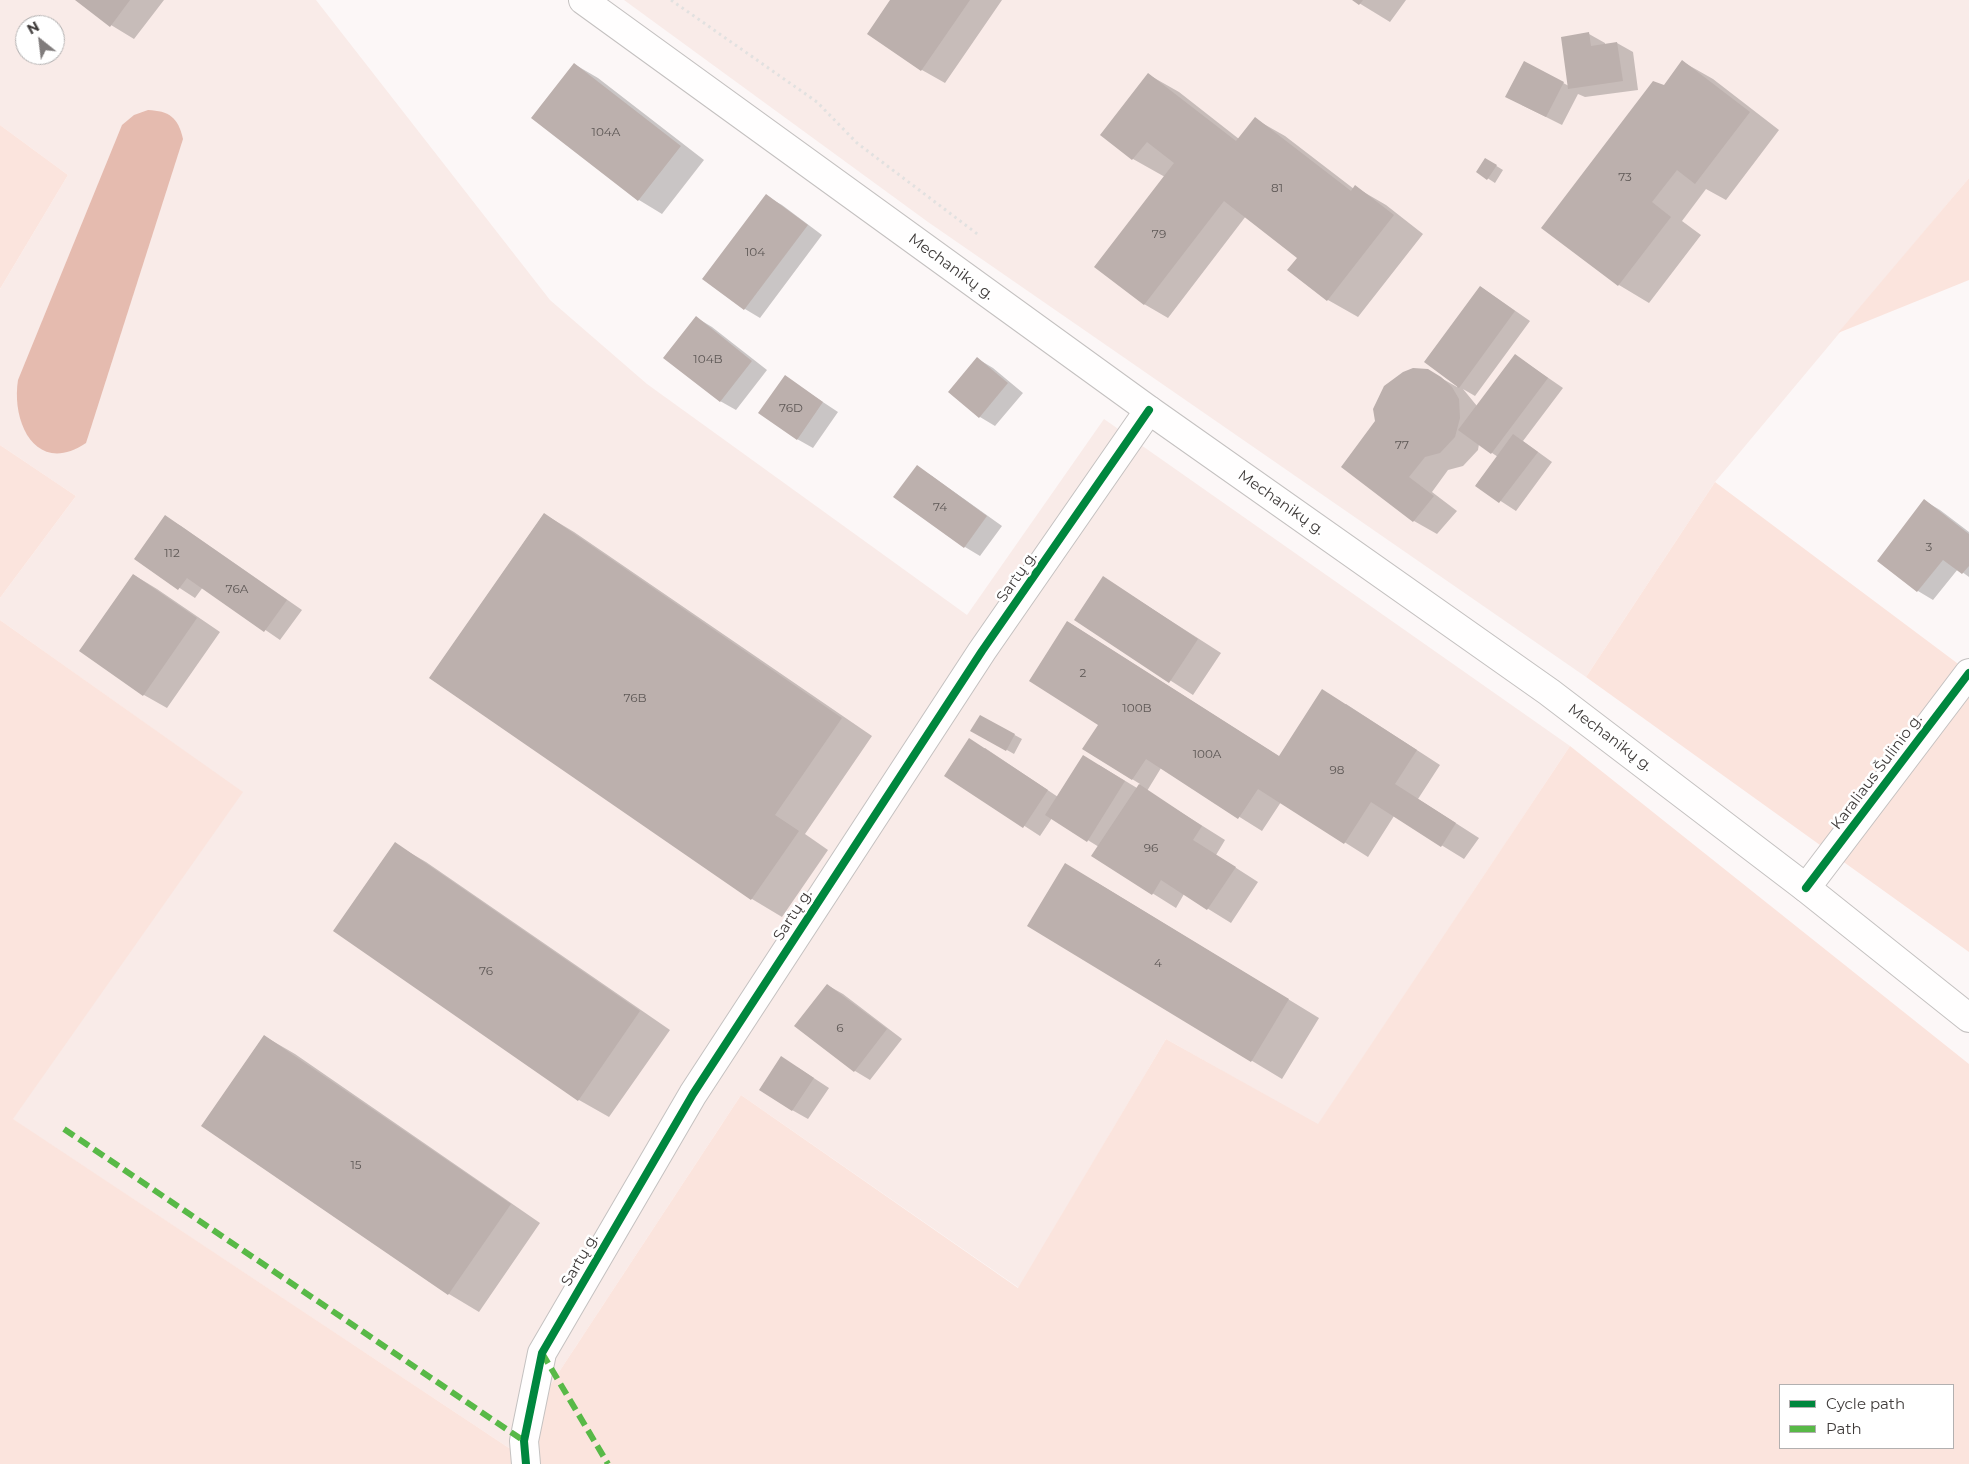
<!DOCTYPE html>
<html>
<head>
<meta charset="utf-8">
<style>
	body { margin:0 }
	#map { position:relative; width:1969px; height:1464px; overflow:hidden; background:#fcf7f7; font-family:Montserrat,sans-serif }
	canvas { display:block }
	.legend { position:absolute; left:1779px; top:1384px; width:175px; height:65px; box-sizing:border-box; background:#fff; border:1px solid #b2b0b0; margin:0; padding:6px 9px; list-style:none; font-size:15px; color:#3e3a39 }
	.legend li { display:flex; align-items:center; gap:10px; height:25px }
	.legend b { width:25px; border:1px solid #b2b0b0 }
	.north { position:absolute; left:15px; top:15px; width:50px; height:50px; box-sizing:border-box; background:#fff; border:1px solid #b2b0b0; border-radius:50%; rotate:331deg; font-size:14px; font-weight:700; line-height:20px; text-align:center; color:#3e3a39 }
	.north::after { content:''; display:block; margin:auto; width:18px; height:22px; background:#807c7c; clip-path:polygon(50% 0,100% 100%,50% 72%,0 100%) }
</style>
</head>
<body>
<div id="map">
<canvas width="1969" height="1464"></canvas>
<ul class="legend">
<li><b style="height:6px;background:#00873e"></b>Cycle path</li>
<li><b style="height:6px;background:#58b947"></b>Path</li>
</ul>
<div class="north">N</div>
</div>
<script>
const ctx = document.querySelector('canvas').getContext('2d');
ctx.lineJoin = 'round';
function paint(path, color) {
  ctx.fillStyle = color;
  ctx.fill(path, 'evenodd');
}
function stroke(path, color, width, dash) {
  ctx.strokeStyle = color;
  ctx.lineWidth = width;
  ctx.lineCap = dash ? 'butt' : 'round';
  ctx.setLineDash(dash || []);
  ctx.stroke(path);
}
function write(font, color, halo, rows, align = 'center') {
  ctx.font = font + ' Montserrat,sans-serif';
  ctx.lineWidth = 5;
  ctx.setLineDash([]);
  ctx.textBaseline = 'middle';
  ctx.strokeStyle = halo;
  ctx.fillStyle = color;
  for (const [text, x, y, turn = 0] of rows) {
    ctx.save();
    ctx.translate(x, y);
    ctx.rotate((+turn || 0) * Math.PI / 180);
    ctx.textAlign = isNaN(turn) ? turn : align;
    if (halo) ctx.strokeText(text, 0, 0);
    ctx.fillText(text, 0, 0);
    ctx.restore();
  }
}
paint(new Path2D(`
	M0,0H316L550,300L647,384L967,615L1104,419L1570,746L1318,1125L1166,1039L1019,1288L741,1095L509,1448L12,1119L242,792L0,620V598L76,496L0,445V289L68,175L0,125ZM25,25H55V55H25Z
	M624,0H1969V178L1715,482L1586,677L928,222Z`), '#f9ebe8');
paint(new Path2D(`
	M0,125L68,175L0,289Z
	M1969,178V280L1838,333Z
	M0,445L76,496L0,598Z
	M1715,482L1969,672V952L1586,677Z
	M0,620L243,792L13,1119L509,1448L741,1095L1018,1288L1166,1039L1318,1124L1570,746L1969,1064V1464H0ZM1780,1385H1953V1448H1780Z`), '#fbe4dd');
paint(new Path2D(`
	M148,110C169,111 178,117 183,139L86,443C37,476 11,424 18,380L122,125L134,115Z`), '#e5bbaf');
paint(new Path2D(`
	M77,0H164L134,39L111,25Z
	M892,0H1002L945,83L922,70L869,34Z
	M1354,0H1406L1390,22Z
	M1589,34L1605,43V45L1617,43L1633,52L1638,90L1585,97L1578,94L1562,125L1522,105L1524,63L1569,86Z
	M1683,62L1713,79L1779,130L1726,200L1706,189L1682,221L1701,235L1649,303L1619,285L1664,86Z
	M574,64L598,78L704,160L662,214L639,200L533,118Z
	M1149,75L1179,92L1239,139L1255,119L1285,136L1354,189L1355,187L1386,205L1423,234L1358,317L1328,300L1299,258L1246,216L1168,318L1144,304L1165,177L1133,159L1102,135Z
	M1485,159L1503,170L1495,183L1478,172Z
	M766,196L782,205L822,235L760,318L745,309L704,279Z
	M1481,287L1530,321L1475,396L1463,389L1477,406L1515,355L1563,388L1523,441L1552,462L1516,511L1476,485L1498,457L1479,444L1478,450L1463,466L1448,470L1432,492L1457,511L1437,534L1414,521L1343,466L1427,370L1457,387Z
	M697,318L712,327L767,370L736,410L720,401Z
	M978,359L993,368L1023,393L995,426L980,417Z
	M785,377L838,412L813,448L797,439Z
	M917,467L932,476L1002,526L980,556L965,547L895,497Z
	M1925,501L1940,510L1969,532V577L1958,569L1933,600L1918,591L1878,561Z
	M544,514L574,532L872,736L805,834L828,850L782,917L752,899L430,678Z
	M165,517L181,526L302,610L280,640L203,587L195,598L135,559Z
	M134,575L157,589L220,632L167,708L144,695L81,651Z
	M1104,578L1221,653L1193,695L1076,620Z
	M1068,622L1280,757L1346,704L1440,765L1418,799L1479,838L1464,859L1394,816L1368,857L1281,802L1262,831L1161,768L1147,791L1225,840L1216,855L1258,882L1231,923L1184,894L1176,908L1093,856L1099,847L1052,818L1040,836L946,775L985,748L1058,797L1099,765L1137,788L1140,784L1132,779L1099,725Z
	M980,716L1022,739L1014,754L972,730Z
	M395,844L426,862L670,1030L609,1117L579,1100L335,931Z
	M1096,882L1319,1018L1282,1079L1029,926Z
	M827,985L843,994L902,1039L870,1080L855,1071L796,1026Z
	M264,1036L295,1054L540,1223L479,1312L449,1294L203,1125Z
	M797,1067L829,1088L808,1119L792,1110Z`), '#0003');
paint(new Path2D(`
	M75,0H130L110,27Z
	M890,0H970L921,71L867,34Z
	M1352,0H1363L1359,5Z
	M1589,32L1591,46L1617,42L1623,81L1568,89L1561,37Z
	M1682,60L1750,112L1695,184L1677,170L1652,202L1671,217L1618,286L1541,228L1653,81L1664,85Z
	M1524,61L1564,82L1546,117L1505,97Z
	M574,63L681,146L638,201L531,118Z
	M1148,73L1236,141L1255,117L1351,191L1355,185L1394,215L1327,301L1287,270L1297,258L1224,201L1144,305L1094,267L1174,163L1147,142L1132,160L1100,135Z
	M1485,158L1497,165L1487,180L1476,172Z
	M766,194L808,225L744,310L702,279Z
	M1480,286L1515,311L1459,388L1424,362Z
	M696,316L752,361L720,402L663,358Z
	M1515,354L1548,378L1491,454L1458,430Z
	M977,357L1008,383L979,418L948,392Z
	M1413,368L1428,369L1441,377L1452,387L1459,399L1460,418L1455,437L1440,453L1425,457L1409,477L1434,496L1413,522L1341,467L1375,421L1373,409L1384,386L1403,372Z
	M785,375L823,402L797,440L758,413Z
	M1513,434L1538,452L1499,503L1475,486Z
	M917,465L987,516L964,548L893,497Z
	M1924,499L1969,534V566L1962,574L1943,560L1917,592L1877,561Z
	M544,513L842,718L775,815L799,831L751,900L429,678Z
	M165,515L287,600L264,632L187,578L178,590L134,559Z
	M133,574L197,618L143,696L79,651Z
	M1103,576L1198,639L1169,683L1074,620Z
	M1067,621L1279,756L1322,689L1417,750L1395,784L1456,823L1441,847L1371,802L1344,844L1258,789L1238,819L1146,759L1132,780L1082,749L1098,725L1029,681Z
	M980,715L1015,734L1006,751L970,731Z
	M969,738L1048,790L1023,828L944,776Z
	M1083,755L1125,781L1087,842L1045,815Z
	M1139,784L1202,826L1193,840L1236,867L1207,910L1161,880L1152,895L1091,856Z
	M395,842L640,1011L578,1101L333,931Z
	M1065,863L1289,999L1251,1062L1027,926Z
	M827,984L887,1029L854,1072L794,1026Z
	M264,1035L511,1204L448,1295L201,1126Z
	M781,1056L814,1078L792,1111L759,1090Z`), '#bcb0ad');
const street = new Path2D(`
	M1806,888L1969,673
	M526,1464L524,1441L542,1353L693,1094L982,651L1149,410`);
const secondary = new Path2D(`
	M583,0L1149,410L1549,692L1806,888L1969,1018`);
stroke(street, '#c4c1c0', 30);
stroke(secondary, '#c4c1c0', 30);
stroke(new Path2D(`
	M671,0L817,102L857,143L980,236`), '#e2e1e0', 3, [2.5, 4]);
stroke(street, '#fffefe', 28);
stroke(secondary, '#fffefe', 28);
stroke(new Path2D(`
	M64,1129L524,1441
	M542,1353L608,1464`), '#58b947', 6, [12, 6]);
stroke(new Path2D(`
	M1806,888L1969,673
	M526,1464L524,1441L542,1353L693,1094L982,651L1149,410`), '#00873e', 8);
write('12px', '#5e5856', null, [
	["104A",606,132],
	["73",1625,177],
	["81",1277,188],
	["79",1159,234],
	["104",755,252],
	["104B",708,359],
	["76D",791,408],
	["77",1402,445],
	["74",940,507],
	["3",1929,547],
	["112",172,553],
	["76A",237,589],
	["2",1083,673],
	["76B",635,698],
	["100B",1137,708],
	["100A",1207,754],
	["98",1337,770],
	["96",1151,848],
	["4",1158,963],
	["76",486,971],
	["6",840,1028],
	["15",356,1165]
]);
write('15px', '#3e3a39', '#fff', [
	["Mechanikų g.",951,267,36],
	["Mechanikų g.",1281,503,35],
	["Sartų g.",1017,577,-55],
	["Mechanikų g.",1610,738,37],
	["Karaliaus Šulinio g.",1877,772,-53],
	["Sartų g.",793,915,-57],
	["Sartų g.",580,1260,-60]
]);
</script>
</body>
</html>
